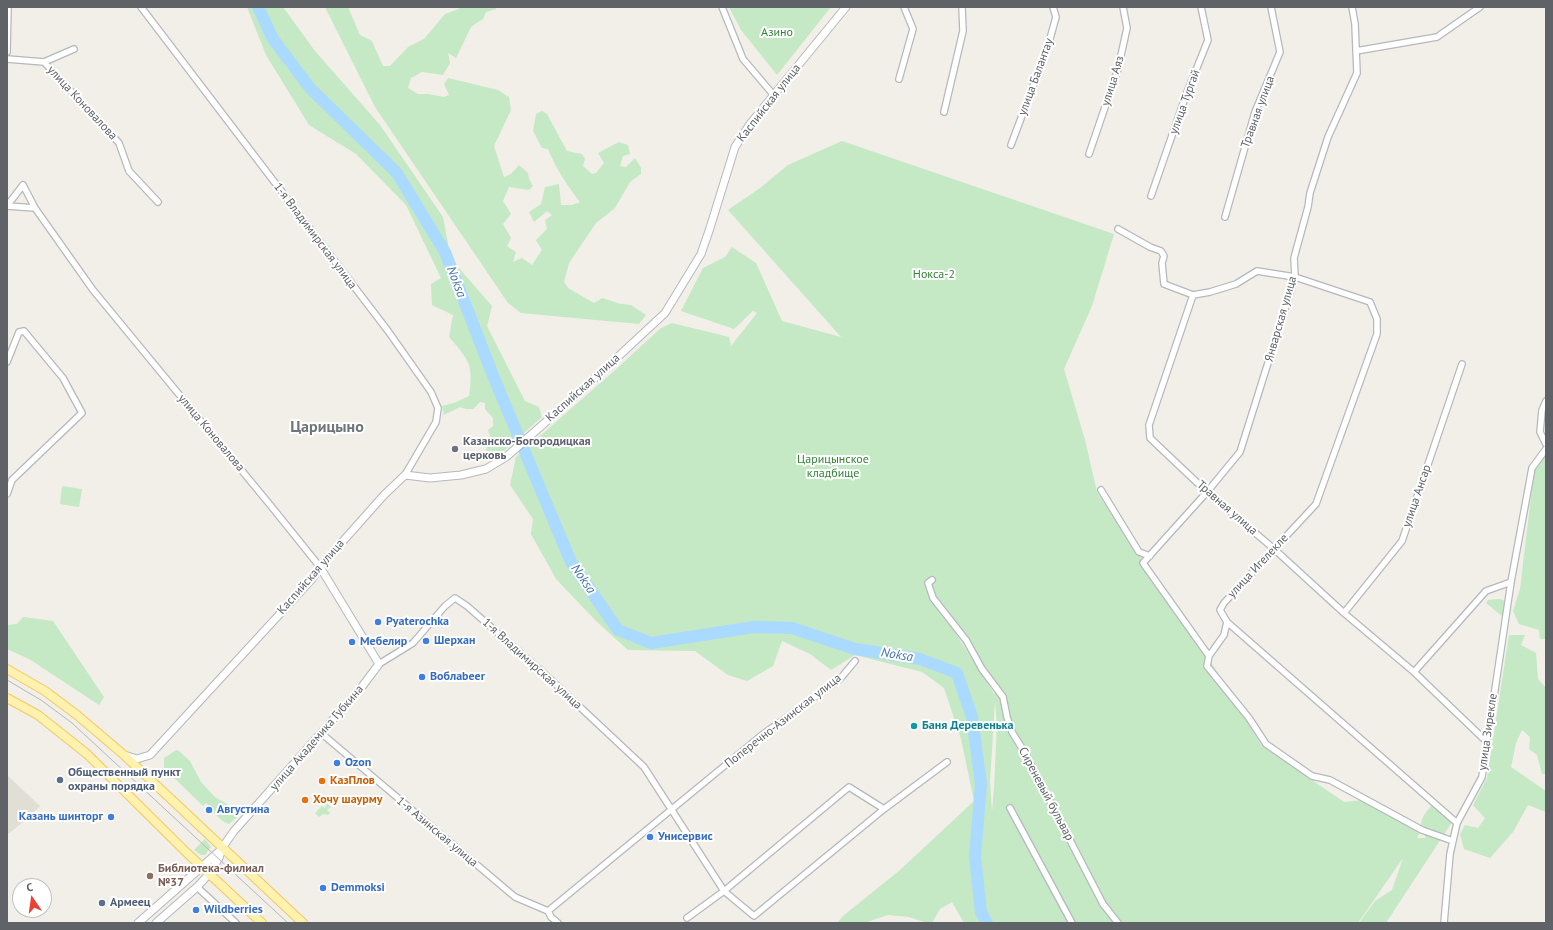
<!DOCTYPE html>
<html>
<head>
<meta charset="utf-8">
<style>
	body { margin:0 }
	#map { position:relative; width:1553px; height:930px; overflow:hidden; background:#f1efe8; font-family:"PT Sans",sans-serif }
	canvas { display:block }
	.frame { position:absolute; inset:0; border:8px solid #5f6368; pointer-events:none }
	.north { position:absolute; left:12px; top:878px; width:40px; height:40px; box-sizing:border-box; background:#fff; border:1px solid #bfc1c3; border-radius:50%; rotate:347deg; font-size:11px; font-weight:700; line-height:16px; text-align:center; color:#5f6368 }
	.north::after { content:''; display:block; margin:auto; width:14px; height:18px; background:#ea4335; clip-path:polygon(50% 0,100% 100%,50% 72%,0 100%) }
</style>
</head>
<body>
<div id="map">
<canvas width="1553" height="930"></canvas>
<div class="frame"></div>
<div class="north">С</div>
</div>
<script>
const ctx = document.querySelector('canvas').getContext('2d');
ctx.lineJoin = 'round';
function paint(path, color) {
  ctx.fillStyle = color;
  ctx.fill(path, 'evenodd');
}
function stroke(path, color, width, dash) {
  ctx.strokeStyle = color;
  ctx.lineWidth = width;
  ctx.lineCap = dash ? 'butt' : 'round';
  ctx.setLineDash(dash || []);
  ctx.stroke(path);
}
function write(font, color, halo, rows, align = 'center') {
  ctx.font = font + ' "PT Sans",sans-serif';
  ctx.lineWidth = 4;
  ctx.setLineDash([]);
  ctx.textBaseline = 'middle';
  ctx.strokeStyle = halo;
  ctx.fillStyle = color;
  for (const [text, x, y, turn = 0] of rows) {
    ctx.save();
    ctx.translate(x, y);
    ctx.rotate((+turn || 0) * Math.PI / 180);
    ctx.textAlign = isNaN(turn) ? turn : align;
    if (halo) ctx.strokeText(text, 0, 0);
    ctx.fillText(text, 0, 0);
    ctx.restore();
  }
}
paint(new Path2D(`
	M7,775L40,806L27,819L7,835Z`), '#e1ded6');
paint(new Path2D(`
	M247,7H283L315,51L380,125L443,217L451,259L492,306L487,326L525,401L539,407L542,417L496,458L485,461L484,455L491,439L488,430L493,426V418L485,409V403L480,402L473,409H466L460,407L444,415L442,406L454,403L469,396C474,365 469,360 449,337L453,315L432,305L431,284L441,278L406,205L356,154L309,125L266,55Z
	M325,7H348L360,35L372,41L383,66H390L408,47L424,39L445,14L459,9V7H497L496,9L486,12L483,19L471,27L456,58L448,53L450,63L443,75L422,72L411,78L408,88L418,94H428L444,97L449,95L444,84L448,78L498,90L509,97L511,110L494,146L504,177L511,174L519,165L528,173L529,179L533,186L529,190L509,187L503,201L511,214L503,224L511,238L507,246L516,252L513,262L522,258L532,265L542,250L536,240L547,229L545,220L552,215L547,211L534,222L529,212L541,204L545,187L559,184L561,205H572L580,202C567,185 556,169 548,149L542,148L533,131L536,114L542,111L547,114L567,151L582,154L585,159L583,166L592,174L596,173L604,163L598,153L619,142L628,145L630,154L623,156L620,166L626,167L635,158L641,168V174L630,182L615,208L596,223L569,263L564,282L568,288L594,303L602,298L621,304L631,305L646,315L639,324L521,313L508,303L375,107Z
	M729,7H831L777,75L741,30Z
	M842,141L1114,234L1092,306L1064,369L1085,440L1097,492L1211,662L1245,718L1261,745L1344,802L1363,800L1420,832L1417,838H1426C1418,822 1421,818 1432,805L1452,822L1386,923H1359L1375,901L1392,890L1403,858L1358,923H964L952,902L940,909L932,923H927L909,917L888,915L864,923H837L843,916L900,870L974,801L961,739L944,688L922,672L855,655L831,670L810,654L782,641L773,666L747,681L728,675L695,651L628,650L597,622L556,579L531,534L533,519L510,485L516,457L614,371L661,328L672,323L729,337L731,346L757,313L753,311L734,329L681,311L703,268L725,257L732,247L756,263L782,321L841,337L728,210L760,188L788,165ZM933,598L995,688V695ZM995,701L997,725L994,788L992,812L990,781Z
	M1546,453V639H1540L1539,630L1519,624L1513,611L1520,589L1534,471Z
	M62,486L82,489L79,507L60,504Z
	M1500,599L1507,602L1503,617L1486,603L1488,600Z
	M23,617L53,621L104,697L99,705L29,659L7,649V625L17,624Z
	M1509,635H1525L1521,645L1536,653L1538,679L1546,688V774H1542L1537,755L1529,749L1530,737L1522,730L1516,743L1511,767L1546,791V812L1528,805L1513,832L1490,858L1464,849L1460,834L1465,825L1478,828L1485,818L1473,805L1487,778Z
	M176,750L179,751L190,761L201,782L215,797L230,806L237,817L229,824C219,822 214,810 206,803L203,806L164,768V758Z
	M328,804L331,807L327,810L330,813L328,815L323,814L319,817L315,813L322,806L325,808L326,805Z
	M205,839L211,847L205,855H201L194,850Z`), '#c5e8c5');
stroke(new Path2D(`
	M258,7L273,39L310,88L397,173L445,252L494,378L571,562L618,630L651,643L754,627L792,628L855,649L920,659L957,673L972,717L981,784L975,856L981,912L987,923`), '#aadaff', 12);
const minor = new Path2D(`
	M141,7L388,331L431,392L438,408L436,422L405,475
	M722,7L743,59L771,92L773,97
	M1356,51L1437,37L1480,7
	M7,52L8,7
	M7,59L44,62L119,143L129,171L158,202
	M44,62L74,49
	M899,79L913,29L904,7
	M944,112L963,31L962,7
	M1011,145L1048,46L1056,17L1053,7
	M1089,154L1118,69L1127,28L1123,7
	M23,185L35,208L7,206Z
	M1151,196L1186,95L1208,40L1201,7
	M35,208L93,290L271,506L320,567
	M1225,217L1255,112L1280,52L1271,7
	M1118,229L1150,247L1161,251L1164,256L1162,263L1164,284L1193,295L1210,292L1236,284L1257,271L1295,277L1370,302L1377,319V334L1316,504L1224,603L1220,610L1227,622L1457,823
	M1193,295L1149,425L1150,438L1207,492L1273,548L1344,613L1414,672L1487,742
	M7,362L19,332L24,331L63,378L82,413L12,480L7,494
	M1546,401L1542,410L1540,432L1546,444
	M1101,490L1139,552L1150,556
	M932,580L928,583L933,598L966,640L982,669L1003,697L1007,717L1012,732L1025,753L1103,904L1118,923
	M1344,613L1402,541L1462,364
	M1227,622L1224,635L1209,656L1207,666L1249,718L1266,744L1279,753L1312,776L1330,780L1422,830L1453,841
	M1209,656L1143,563L1207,492L1240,452L1295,277L1294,258L1308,207L1310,193L1328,137L1357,73L1355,24L1352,7
	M379,664L413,643L445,606L455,598L467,606L549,678L644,767L724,891L754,916L884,809L947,762
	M1414,672L1486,591L1511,582
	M321,733L515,897L548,911L551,917L558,923
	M1010,808L1072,923
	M197,887L236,923
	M548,911L762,735L840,679L855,661
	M687,918L724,891L849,787L884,809
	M1444,923L1450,854L1457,823L1482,777L1511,582L1532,468L1546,449`);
const tertiary = new Path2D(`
	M124,755L137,759L150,755L312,579L320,567L384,495L405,475L430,478L461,475L486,469L506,457L531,435L593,380L665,313L701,254L710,228L735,147L750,124L846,7
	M138,923L222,849
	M156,923L197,887L209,874L219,858L222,848L234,831L361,688L379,664L320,567`);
const primary = new Path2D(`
	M7,669L45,691L77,715L124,755L303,923
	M7,698L38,715L87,754L188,854L262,923`);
stroke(minor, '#b5b8bc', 8);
stroke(tertiary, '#b5b8bc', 9);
stroke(primary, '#f2c960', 10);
stroke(minor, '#fff', 5.5);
stroke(tertiary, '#fff', 7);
stroke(primary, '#fff2af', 8);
stroke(new Path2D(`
	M7,680L41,700L72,723L288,923`), '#b6b7b8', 1);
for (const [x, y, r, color] of [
	[455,449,4,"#6b7280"],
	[378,622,4,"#3f7fe0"],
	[426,641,4,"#3f7fe0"],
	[352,642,4,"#3f7fe0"],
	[422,677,4,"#3f7fe0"],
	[914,726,4,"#0f9aa8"],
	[337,763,4,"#3f7fe0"],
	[60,780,4,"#5c6f8a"],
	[322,781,4,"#e8710a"],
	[305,800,4,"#e8710a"],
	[209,810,4,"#3f7fe0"],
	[111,817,4,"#3f7fe0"],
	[650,837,4,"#3f7fe0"],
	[150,876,4,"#8d6e63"],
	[323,888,4,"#3f7fe0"],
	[102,903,4,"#5c6f8a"],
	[196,910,4,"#3f7fe0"]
]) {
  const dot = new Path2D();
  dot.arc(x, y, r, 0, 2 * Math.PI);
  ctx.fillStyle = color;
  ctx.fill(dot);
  stroke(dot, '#fff', 1.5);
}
write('12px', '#348238', '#fff', [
	["Азино",777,33],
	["Нокса-2",934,275],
	["Царицынское",833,460],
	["кладбище",833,474]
]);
write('12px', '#5f6368', '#fff', [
	["улица Балантау",1036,77,-70],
	["улица Аяз",1113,81,-73],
	["улица Тургай",1185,102,-70],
	["улица Коновалова",82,103,47],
	["Каспийская улица",769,103,-52],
	["Травная улица",1258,112,-70],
	["1-я Владимирская улица",315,236,53],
	["Январская улица",1281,319,-74],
	["Каспийская улица",583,388,-42],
	["улица Коновалова",211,433,50],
	["улица Ансар",1417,496,-71],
	["Травная улица",1227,508,41],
	["улица Игелекле",1258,566,-47],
	["Каспийская улица",311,577,-49],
	["1-я Владимирская улица",532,664,42],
	["Поперечно-Азинская улица",783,721,-38],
	["улица Зирекле",1488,732,-82],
	["улица Академика Губкина",317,738,-49],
	["Сиреневый бульвар",1046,794,62],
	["1-я Азинская улица",437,832,40]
]);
write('bold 12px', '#5b616d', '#fff', [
	["Казанско-Богородицкая",463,442],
	["церковь",463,456]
], 'left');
write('bold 12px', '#366cbe', '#fff', [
	["Pyaterochka",386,622],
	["Шерхан",434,641],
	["Мебелир",360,642],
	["Воблаbeer",430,677],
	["Ozon",345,763],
	["Августина",217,810],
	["Казань шинторг",103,817,"right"],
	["Унисервис",658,837],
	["Demmoksi",331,888],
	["Wildberries",204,910]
], 'left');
write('bold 12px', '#0d838f', '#fff', [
	["Баня Деревенька",922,726]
], 'left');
write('bold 12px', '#4e5e75', '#fff', [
	["Общественный пункт",68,773],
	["охраны порядка",68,787],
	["Армеец",110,903]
], 'left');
write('bold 12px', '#c56008', '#fff', [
	["КазПлов",330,781],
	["Хочу шаурму",313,800]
], 'left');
write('bold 12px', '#785e54', '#fff', [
	["Библиотека-филиал",158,869],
	["№37",158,883]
], 'left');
write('italic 13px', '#4174aa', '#fff', [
	["Noksa",456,282,69],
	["Noksa",583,579,55],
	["Noksa",897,655,9]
]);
write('bold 16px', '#70757a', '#fff', [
	["Царицыно",327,427]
]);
</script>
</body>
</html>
